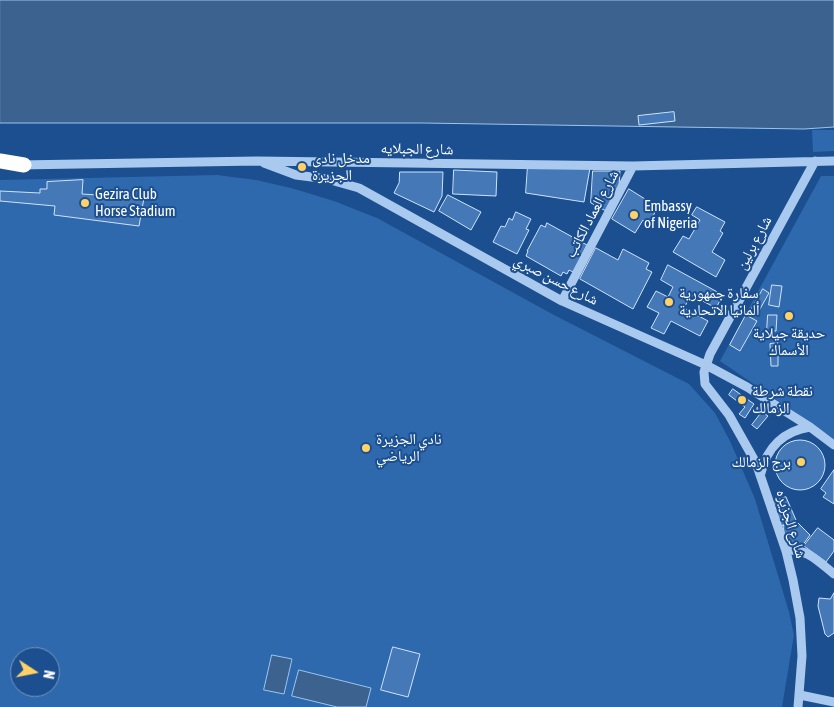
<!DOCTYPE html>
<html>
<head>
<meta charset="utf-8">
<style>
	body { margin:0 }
	#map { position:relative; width:834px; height:707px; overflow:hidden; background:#1b4f8f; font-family:"Asap Condensed",sans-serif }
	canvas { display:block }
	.north { position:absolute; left:10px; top:647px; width:50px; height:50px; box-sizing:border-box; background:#1b4f8f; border:1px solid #7695bc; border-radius:50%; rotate:101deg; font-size:14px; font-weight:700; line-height:20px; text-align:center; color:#fff }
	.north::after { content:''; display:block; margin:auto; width:18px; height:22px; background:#ffd166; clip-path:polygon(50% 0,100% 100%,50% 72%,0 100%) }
</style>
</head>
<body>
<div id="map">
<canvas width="834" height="707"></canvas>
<div class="north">N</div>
</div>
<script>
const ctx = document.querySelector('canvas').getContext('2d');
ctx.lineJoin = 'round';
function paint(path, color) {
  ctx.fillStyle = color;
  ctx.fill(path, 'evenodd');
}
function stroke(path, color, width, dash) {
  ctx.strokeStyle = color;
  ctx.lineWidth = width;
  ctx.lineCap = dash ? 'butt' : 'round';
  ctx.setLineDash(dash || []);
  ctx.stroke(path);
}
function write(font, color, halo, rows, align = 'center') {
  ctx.font = font + ' "Asap Condensed","Noto Naskh Arabic",sans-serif';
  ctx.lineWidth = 4;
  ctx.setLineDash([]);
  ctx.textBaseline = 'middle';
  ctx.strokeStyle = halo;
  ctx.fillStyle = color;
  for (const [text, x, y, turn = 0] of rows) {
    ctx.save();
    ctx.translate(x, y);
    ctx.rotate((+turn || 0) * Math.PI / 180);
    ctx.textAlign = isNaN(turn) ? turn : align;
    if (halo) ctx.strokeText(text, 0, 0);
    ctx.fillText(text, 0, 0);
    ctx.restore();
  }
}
paint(new Path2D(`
	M812,130H834V151L813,152Z
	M217,175L256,180L291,188L334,201L377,218L554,315L689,384L715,413L730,441L755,499L789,612L794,635L782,707H0V180ZM20,657H50V687H20Z
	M821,176H834V439L720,361Z`), '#2e69ad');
const water = new Path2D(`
	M0,0H834V127L804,129L422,123H0Z
	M272,655L292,659L284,694L264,690Z
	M299,670L371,688L366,707H337L292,696Z`);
paint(water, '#3c6290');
stroke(water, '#9cc4f0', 1);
const building = new Path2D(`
	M674,112L675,121L639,125L638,116Z
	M528,165L590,168L584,202L526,193Z
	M454,170L497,172L496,196L453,194Z
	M593,171H620L619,187L606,211L591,203Z
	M400,172H443L442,196L434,212L394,193L399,183Z
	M83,180L82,194L144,198L139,226L54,215L55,206L0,201V191L40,193V189H47V182Z
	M629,189L653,204L651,208L656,211L648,224L643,220L635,233L612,219Z
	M448,195L481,212L471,230L439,211Z
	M697,207L725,222L720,231L723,233L712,252L725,260L716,277L673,252L683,236L689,239L700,220L692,215Z
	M516,212L531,219L526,229L529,230L517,254L493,242L501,226L505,227L509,218L512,220Z
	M547,223L587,245L573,272L569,270L567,274L563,272L561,276L526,256L528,251H527L541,225L545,227Z
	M596,248L618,260L623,249L649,263L646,269L652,272L633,309L580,279Z
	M668,265L723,295L716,308L691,295L684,308L708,321L700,336L671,321L664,334L651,328L659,313L647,307L656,291L668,297L673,287L661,280Z
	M772,285L782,286L779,307L769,305Z
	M763,289L769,293L756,316L750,312Z
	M746,315L757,321L740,351L730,345Z
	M768,315H777L776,331H767Z
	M778,343V366H771L770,344Z
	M733,389L754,404L745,418L739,414L745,407L729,395Z
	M762,412L768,416L757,429L752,425Z
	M775 465a25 25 0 1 1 50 0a25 25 0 1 1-50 0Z
	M834,470V504L823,497L826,493L821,489Z
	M786,497L796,520L781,526L771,503Z
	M796,521L810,535L802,546L787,549L783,526Z
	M818,528L834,540V551L826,562L804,546Z
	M834,593V633L828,637L825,634L818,606L819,598L830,599Z
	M393,647L420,654L408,697L381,690Z`);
paint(building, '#4478b7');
stroke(building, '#cfe3fa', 1);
stroke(new Path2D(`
	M264,163L296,175L327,179L359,188L562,301L706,365L747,387L810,427L834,445
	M19,165L257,161L633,166L834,161
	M562,301L633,166
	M761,473C767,447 784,431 810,427
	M786,551C806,547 819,562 834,574
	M800,695L834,702
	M798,707L802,656L800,618L793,580L786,551L756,463L729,415L705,384L704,372L710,354L815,161`), '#a9c9ee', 9);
stroke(new Path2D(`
	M0,161L24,165`), '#fff', 15);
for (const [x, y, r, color] of [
	[302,167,5,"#ffd166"],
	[85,203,5,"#ffd166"],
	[634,215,5,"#ffd166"],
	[669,302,5,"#ffd166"],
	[789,316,5,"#ffd166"],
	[742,400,5,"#ffd166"],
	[366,448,5,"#ffd166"],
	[801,462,5,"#ffd166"]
]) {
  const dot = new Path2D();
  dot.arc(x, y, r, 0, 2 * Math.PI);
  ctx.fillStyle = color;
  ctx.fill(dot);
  stroke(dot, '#1b4f8f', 2);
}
write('15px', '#fff', '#1b4f8f', [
	["شارع الجبلايه",417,149,1],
	["شارع العماد الكاتب",592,214,-62],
	["شارع برلين",754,243,-62],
	["شارع حسن صبري",556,280,27],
	["شارع الجزيره",791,524,73]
]);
write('15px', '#fff', '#1b4f8f', [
	["مدخل نادى",312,158],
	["الجزيرة",312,175],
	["Gezira Club",95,194],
	["Horse Stadium",95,211],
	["Embassy",644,206],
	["of Nigeria",644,223],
	["سفارة جمهورية",679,293],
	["ألمانيا الاتحادية",679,310],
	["حديقة جيلاية",789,333,"center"],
	["الأسماك",789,350,"center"],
	["نقطة شرطة",752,391],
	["الزمالك",752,408],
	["نادي الجزيرة",376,439],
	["الرياضي",376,456],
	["برج الزمالك",791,462,"right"]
], 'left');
</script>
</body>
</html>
